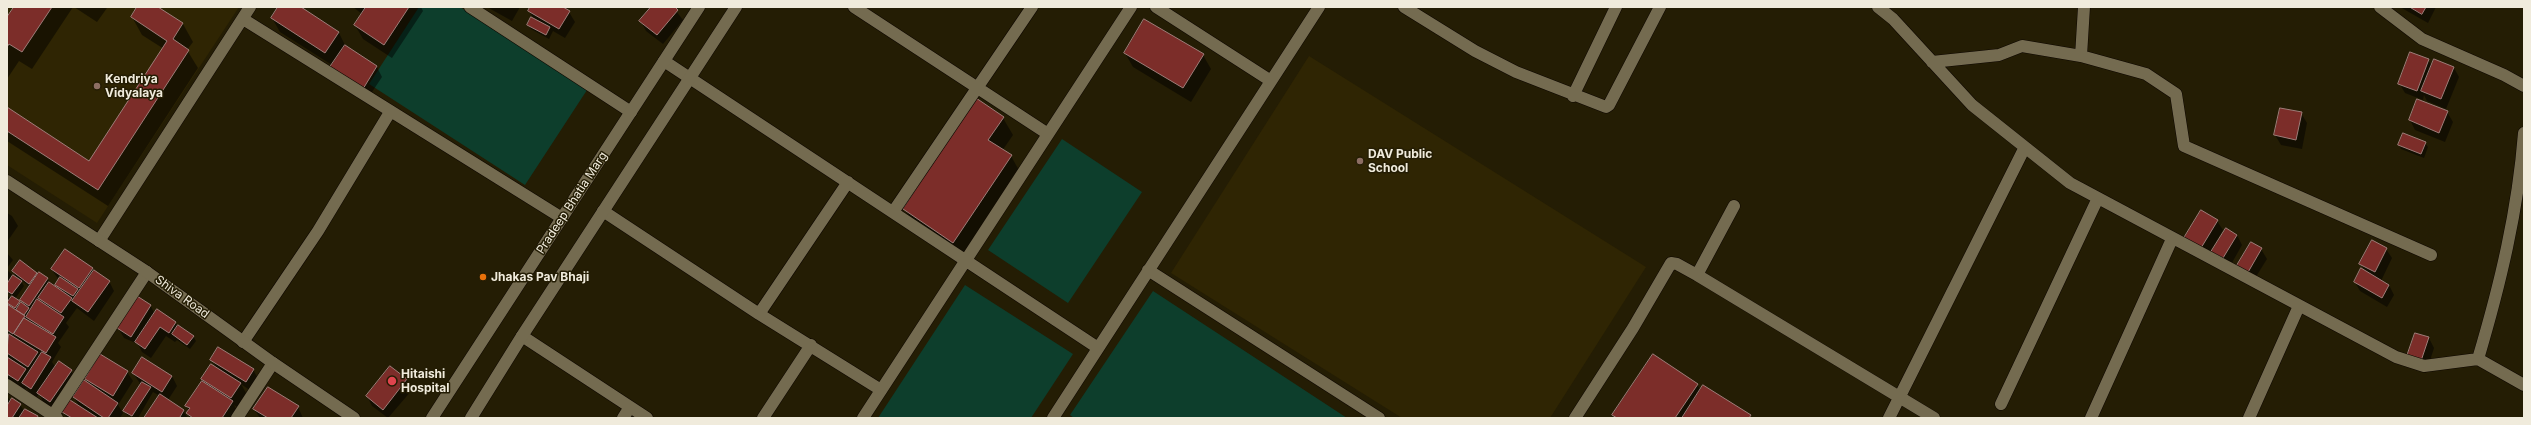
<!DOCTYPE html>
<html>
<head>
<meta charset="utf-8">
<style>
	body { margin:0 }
	#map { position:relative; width:2531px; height:425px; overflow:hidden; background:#241d04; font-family:Inter,sans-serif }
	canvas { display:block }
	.frame { position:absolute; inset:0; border:8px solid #f0ebdc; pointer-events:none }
</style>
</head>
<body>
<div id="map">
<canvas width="2531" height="425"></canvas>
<div class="frame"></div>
</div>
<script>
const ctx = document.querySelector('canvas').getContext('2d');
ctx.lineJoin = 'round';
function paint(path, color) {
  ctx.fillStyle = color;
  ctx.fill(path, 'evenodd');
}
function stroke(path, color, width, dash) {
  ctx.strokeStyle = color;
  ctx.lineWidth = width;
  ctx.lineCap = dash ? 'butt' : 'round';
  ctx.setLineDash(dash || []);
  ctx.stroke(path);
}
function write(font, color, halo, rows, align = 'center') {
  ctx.font = font + ' Inter,sans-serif';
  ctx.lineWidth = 3;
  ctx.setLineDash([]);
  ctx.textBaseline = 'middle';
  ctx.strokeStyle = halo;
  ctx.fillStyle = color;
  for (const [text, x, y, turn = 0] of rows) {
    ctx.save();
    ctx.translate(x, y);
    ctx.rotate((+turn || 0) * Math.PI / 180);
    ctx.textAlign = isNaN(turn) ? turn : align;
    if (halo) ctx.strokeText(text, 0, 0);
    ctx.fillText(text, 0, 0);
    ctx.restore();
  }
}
paint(new Path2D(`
	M7,7H239L97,223L7,165Z
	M1309,56L1646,267L1550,418H1402L1171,273Z`), '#2f2503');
paint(new Path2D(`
	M419,7H460L587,90L525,185L369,84Z
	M1062,139L1142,192L1068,303L988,250Z
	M965,285L1073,354L1031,418H878Z
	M1153,291L1347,418H1074L1070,415Z`), '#0d3e2c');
paint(new Path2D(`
	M15,7H73L32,69L19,61L7,79V19Z
	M74,7H106L107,8L97,22Z
	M138,7H156L183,24L193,42L187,50L198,68L108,206L7,141V109L90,162L164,49L142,35L132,17Z
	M279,7H299L339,33L346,47L377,67L382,77L368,98L332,65L280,32L272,18Z
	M353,7H421L423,11L392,58L363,39L355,25L362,14Z
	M487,7H520L512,21Z
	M532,7H561L569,12L575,22L565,38L553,31L549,39L531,29L528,25L534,19L529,11Z
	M652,7H673L683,20L663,44L646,31L641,21Z
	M2400,7H2436L2428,23Z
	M1125,53L1203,55L1211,69L1191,102L1133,67Z
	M2428,60L2432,66L2454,68L2459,77L2446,109L2427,101L2424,95L2423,100L2405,93L2399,83Z
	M2447,112L2453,122L2445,142L2415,130L2410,120Z
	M2301,113L2307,123L2302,149L2281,145L2275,135Z
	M1003,118L1013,135L1002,151L1011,156L1021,174L963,260L915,226L905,209Z
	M2425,143L2428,147L2424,158L2401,149L2399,145Z
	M7,213L12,216L18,226L7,242Z
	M2217,221L2223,230L2207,257L2191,248Z
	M2237,235L2242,245L2229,268L2218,261Z
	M2252,243L2261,249L2267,259L2252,283L2242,277Z
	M2386,249L2392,258L2381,281L2389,285L2394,295L2387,307L2360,291L2355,282L2365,271L2361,264Z
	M7,253L13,260L7,268Z
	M92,269L109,281L114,291L94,321L77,308L66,323L69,327L58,343L61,347L52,362L56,368L60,363L71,371L77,381L55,411L44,403L39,394L36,398L26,388L24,390L7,380V295L11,299L13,297L7,292V270L17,279L13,271L36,273L47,279L59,290L56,285L59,280L52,270ZM20,279L30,287L21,300L25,306L15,299L24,286ZM40,298L43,305L38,301Z
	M150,305L155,314L157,311L193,336L196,341L190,349L177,340L175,342L166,336L151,358L142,352L138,344L124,338L118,328Z
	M2416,334L2429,338L2434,348L2426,373L2413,368Z
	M1653,355L1697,385L1701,390L1751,418H1615L1613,415Z
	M212,360L253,370L259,380L251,391L241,384L246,393L237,407L234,405L238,412L234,418H190L188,413L189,411L187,406L205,385L202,379L217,369Z
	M390,367L407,380L412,390L388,418L372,406L367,396Z
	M127,372L133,381L118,405L123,413L120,418H67L63,412L80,408L74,397L89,385L86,379Z
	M133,373L172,376L177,386L168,400L183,411L188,418H145L160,396L153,392L138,418L127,415L124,411L141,385Z
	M7,396L11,402L20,405L25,412L38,418H7Z
	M298,407L303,418H260L254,409Z`), '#0007');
const building = new Path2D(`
	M14,7H52L22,52L9,44L7,47V17Z
	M137,7H158L183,23L173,39L189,50L98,190L7,131V107L89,161L167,41L131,17Z
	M278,7H301L339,32L325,53L271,18Z
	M366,7H409L384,45L354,25Z
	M530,7H563L570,11L559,29L528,11Z
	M651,7H675L678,10L657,35L639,21Z
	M2410,7H2426L2422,14Z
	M531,17L550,27L546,35L527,25Z
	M1144,19L1204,54L1183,88L1124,53Z
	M345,45L377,66L363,89L330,67Z
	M2410,52L2429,59L2417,91L2398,84Z
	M2434,59L2454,67L2441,99L2421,91Z
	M976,98L1004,117L988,140L1012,155L953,243L903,209Z
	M2417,99L2448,111L2439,133L2409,120Z
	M2280,108L2302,112L2296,140L2274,135Z
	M2403,133L2426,142L2421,154L2398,145Z
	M2201,210L2218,220L2201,248L2184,238Z
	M2226,228L2237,235L2223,258L2211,252Z
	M2372,240L2387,248L2375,272L2359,264Z
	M2251,242L2262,248L2247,274L2236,267Z
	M65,249L93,268L79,288L51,269Z
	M20,260L37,273L29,284L12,271Z
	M2361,268L2389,285L2382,298L2354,282Z
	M94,270L110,281L88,312L72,301Z
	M39,272L48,278L29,306L20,300Z
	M13,275L22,281L12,294L7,291V284Z
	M60,277L78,289L73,296L55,285Z
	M49,282L72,298L61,313L38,298Z
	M12,296L20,301L15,308L7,303Z
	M137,296L151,305L131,337L117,328Z
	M37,299L64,317L53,334L26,317Z
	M21,302L29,308L24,315L16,310Z
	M7,304L25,316L13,334L7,330Z
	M157,309L176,322L169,333L160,327L145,349L135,342Z
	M24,318L56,337L46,353L14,334Z
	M178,325L194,336L187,345L172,334Z
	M2415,333L2429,337L2420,364L2406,359Z
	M9,334L38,352L28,367L7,353Z
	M218,347L254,369L246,382L210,360Z
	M42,352L51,357L31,389L22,383Z
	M100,354L128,371L113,396L85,379Z
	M1653,354L1698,384L1675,418H1617L1612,415Z
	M7,357L26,369L18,381L7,374Z
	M142,357L172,376L162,392L132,373Z
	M59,361L72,370L50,402L37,393Z
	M211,364L241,383L231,398L201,379Z
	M390,366L407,379L383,410L366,396Z
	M84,380L118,403L108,418H104L73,397Z
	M202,381L233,401L222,418H193L186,413L190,408L185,406Z
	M142,382L151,387L132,416L123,411Z
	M1703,385L1751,415L1749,418H1682Z
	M268,387L299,406L291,418H268L253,409Z
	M160,394L184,410L180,417L182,418H144Z
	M12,398L21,404L12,418H7V406Z
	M70,400L98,418H72L62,412Z
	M25,409L38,416L37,418H19Z`);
paint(building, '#7c2d29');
stroke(building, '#9e7d79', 1);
const minor = new Path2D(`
	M470,7L631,112
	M854,7L1048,134
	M1156,7L1271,81
	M1404,7L1475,51L1516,72L1606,107L1609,105L1660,7
	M1878,7L1893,19L1972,105L2070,183L2396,357L2424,366L2478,359L2524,385
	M2380,7L2422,39L2504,75L2524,86
	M243,19L562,218
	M2081,56L2146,74L2176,94L2184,146L2431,255
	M664,61L1098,348
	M1932,62L1999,55L2022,46L2081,56L2084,7
	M1573,96L1616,7
	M603,211L759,314L881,390
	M893,212L1032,7
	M99,241L250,7
	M1148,270L1379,418
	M1697,275L1734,206
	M759,314L848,182
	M522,336L647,418
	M243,342L318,231L390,112
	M2478,359C2500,285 2518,211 2524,133
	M7,385L57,418
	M2001,404L2098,198
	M51,418L147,272
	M237,418L273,363
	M623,418L630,407
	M763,418L811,345
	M863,418L1131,7
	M1053,418L1319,7
	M1575,418L1633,328L1671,263L1677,264L1697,275L1934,418
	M1889,418L2025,147
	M2091,418L2172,239
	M2249,418L2299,306`);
const tertiary = new Path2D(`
	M7,181L147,272L273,363L354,418
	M432,418L699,7
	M471,418L522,336L736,7`);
stroke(minor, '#0e0700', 13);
stroke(tertiary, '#0e0700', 13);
stroke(minor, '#746b50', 12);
stroke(tertiary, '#746b50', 12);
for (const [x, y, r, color] of [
	[97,86,4,"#8d6e63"],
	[1360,161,4,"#8d6e63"],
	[483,277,4,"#e8710a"],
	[392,381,5,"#e0444e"]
]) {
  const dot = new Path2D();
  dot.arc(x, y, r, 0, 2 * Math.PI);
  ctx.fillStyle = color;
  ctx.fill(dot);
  stroke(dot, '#241d04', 1.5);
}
write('bold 12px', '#f0ebdc', '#241d04', [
	["Kendriya",105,79],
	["Vidyalaya",105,93],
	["DAV Public",1368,154],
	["School",1368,168],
	["Jhakas Pav Bhaji",491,277],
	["Hitaishi",401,374],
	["Hospital",401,388]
], 'left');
write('12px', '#f0ebdc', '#241d04', [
	["Pradeep Bhatia Marg",572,203,-57],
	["Shiva Road",182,297,36]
]);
</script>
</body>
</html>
